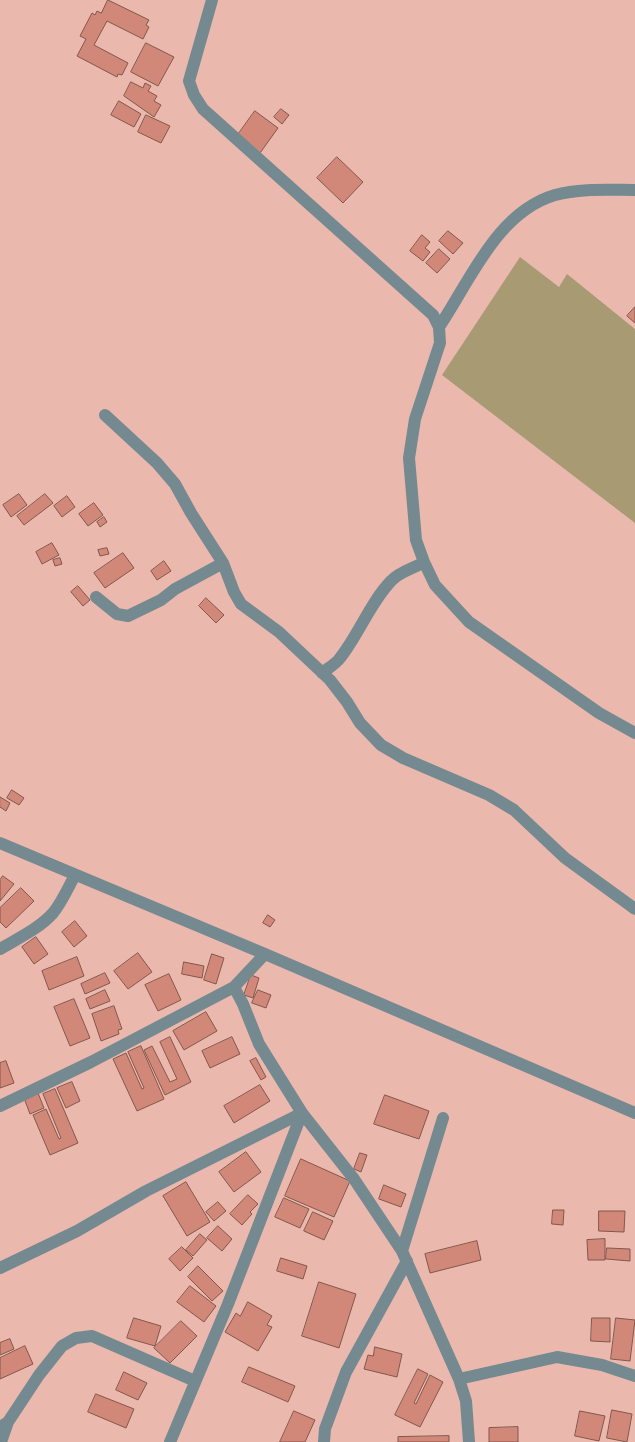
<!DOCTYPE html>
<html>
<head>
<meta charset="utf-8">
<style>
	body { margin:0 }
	canvas { display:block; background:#eab8ad }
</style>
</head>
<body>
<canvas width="635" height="1442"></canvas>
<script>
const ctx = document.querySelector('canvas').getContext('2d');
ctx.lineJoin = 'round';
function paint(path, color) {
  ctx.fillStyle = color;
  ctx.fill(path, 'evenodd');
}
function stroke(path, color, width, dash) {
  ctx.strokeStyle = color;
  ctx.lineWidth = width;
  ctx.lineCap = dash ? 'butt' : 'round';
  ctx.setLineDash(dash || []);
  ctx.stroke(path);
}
paint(new Path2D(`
	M520,257L559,287L567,274L635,329V523L442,375Z`), '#a89b73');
const building = new Path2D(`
	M108,0L149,20L146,25L149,27L143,39L107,21L94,45L128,63L122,75L118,74L117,77L77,56L86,39L80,36L92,13L95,15L97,11L101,13Z
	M146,43L174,57L158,86L131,72Z
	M131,82L143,88L145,83L151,86L148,91L157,96L154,101L161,105L154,117L124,96Z
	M119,101L141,114L134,127L111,115Z
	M281,109L289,115L282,124L274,117Z
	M255,111L278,128L260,153L237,136Z
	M146,115L170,126L161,143L138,132Z
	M337,157L363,182L343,203L317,178Z
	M448,231L463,243L453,254L439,241Z
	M422,235L430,242L425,248L430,252L423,261L410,251Z
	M439,249L450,259L437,273L426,263Z
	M635,307V323L627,316Z
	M19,494L27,505L11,517L3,505Z
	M45,494L53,503L24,525L17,516Z
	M67,496L75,507L62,517L54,506Z
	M94,503L103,515L88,526L79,514Z
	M104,517L107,522L100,527L97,522Z
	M52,543L59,555L42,564L36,552Z
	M107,548L109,554L100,556L98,550Z
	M123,553L134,568L105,588L94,573Z
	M60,558L62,564L55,566L53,560Z
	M164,561L171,571L157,580L151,571Z
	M78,586L90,600L83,606L71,592Z
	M206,598L224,615L216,623L199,606Z
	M12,790L24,798L19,805L7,798Z
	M0,797L10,803L6,811L0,807Z
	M3,876L14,884L0,901V880Z
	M21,888L34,901L6,928L0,922V908Z
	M268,915L275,920L270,927L263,923Z
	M75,921L87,936L74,947L62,932Z
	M36,937L48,954L34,964L22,947Z
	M138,953L152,972L128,989L114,971Z
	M212,954L224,958L216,984L204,980Z
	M77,957L84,976L49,990L42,971Z
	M184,962L204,966L202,978L182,974Z
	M105,973L110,983L85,994L81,984Z
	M169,974L181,1000L158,1011L145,985Z
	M251,975L259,978L253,998L244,995Z
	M105,990L110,1001L90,1009L86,999Z
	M258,990L271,995L266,1008L252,1003Z
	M74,999L90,1038L70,1046L54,1007Z
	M114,1006L122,1029L118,1030L119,1034L101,1041L92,1014Z
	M206,1012L217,1031L184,1050L173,1031Z
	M170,1037L191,1082L165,1095L144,1050L152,1046L170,1082L177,1079L160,1042Z
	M232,1037L240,1054L210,1068L202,1051Z
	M141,1046L164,1099L137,1111L113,1059L126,1053L142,1089L144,1088L128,1052Z
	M256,1058L266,1077L261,1080L250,1061Z
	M6,1061L14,1083L0,1088V1063Z
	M72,1082L80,1101L66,1108L57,1088Z
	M260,1085L270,1101L234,1123L224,1106Z
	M55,1089L78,1143L50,1155L33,1115L46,1109L59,1139L61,1138L43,1094Z
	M38,1093L44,1108L30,1114L24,1098Z
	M385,1095L429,1111L419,1139L374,1124Z
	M246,1152L261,1172L234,1192L219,1172Z
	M360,1153L367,1155L361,1172L354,1169Z
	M301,1159L350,1181L334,1217L285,1196Z
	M186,1182L210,1222L187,1236L163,1196Z
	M384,1185L406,1194L401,1207L379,1199Z
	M248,1195L258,1204L250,1212L252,1214L242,1225L230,1214Z
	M284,1198L309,1209L300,1228L275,1217Z
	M218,1202L226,1211L214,1221L206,1212Z
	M553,1210H564L563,1225L552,1224Z
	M599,1211H625L624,1232L599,1231Z
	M313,1212L333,1221L324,1240L304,1231Z
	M218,1226L232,1239L222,1251L207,1238Z
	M200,1234L207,1240L193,1256L186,1250Z
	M605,1239V1260H588L587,1240Z
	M477,1241L481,1260L430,1273L425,1254Z
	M182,1247L193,1258L180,1271L169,1259Z
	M607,1248L630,1249V1261L606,1259Z
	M281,1258L307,1266L303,1279L277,1271Z
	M198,1266L223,1291L212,1301L188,1277Z
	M319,1282L356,1294L339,1348L302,1336Z
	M190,1286L216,1306L204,1322L177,1302Z
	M248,1302L272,1316L267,1325L272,1327L258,1351L225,1332L236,1313L240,1316Z
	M134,1318L161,1326L155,1346L127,1338Z
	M592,1318H610V1342L591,1341Z
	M616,1318L635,1320L630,1361L611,1359Z
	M181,1321L197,1336L170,1363L154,1348Z
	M10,1339L14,1349L0,1355V1343Z
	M25,1346L33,1364L0,1379V1358Z
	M375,1347L402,1354L397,1377L364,1369L368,1355L373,1356Z
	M249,1367L295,1386L288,1402L242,1382Z
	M418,1369L428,1374L414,1403L416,1404L430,1375L443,1382L420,1427L395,1415Z
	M124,1372L147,1383L138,1400L116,1390Z
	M96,1394L134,1409L126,1428L88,1412Z
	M612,1410L632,1414L627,1442L607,1438Z
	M294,1411L315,1420L305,1442H280Z
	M580,1411L605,1416L599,1441L575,1436Z
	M518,1427V1442H489V1428Z
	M449,1436V1442H398V1437Z`);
paint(building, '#d18878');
stroke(building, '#82574d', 1);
stroke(new Path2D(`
	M212,0L189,81L194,95L203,109L433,315L439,327L440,343L415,419L409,458L416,540L424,562L435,585L469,622L599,713L635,733
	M439,327C470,281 497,212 555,195C580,188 609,190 635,190
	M105,415L157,463L175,484L191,513L223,563L234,592L241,604L279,632L330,680L347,702L360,723L381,745L403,758L489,795L514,810L565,858L635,909
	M96,597L117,614L128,616L161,600L175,589L223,563
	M322,673C328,668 336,664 340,658C359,634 370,603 391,581C400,571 413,569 424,562
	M0,843L265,954L635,1113
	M0,949C17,939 40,928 53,913C62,902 68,888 75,875
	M234,987L243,1004L259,1044L302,1113L354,1179L402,1251L459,1379L466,1401L469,1442
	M0,1106L91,1062L234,987L265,954
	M402,1251L443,1118
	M0,1268L77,1231L146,1191L302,1113
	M459,1379L557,1357L602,1365L635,1376
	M0,1427L8,1422L39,1375L62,1346L76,1338L92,1336L195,1381
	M1,1442L8,1422
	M170,1442L228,1304L302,1113
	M324,1442L325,1429L346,1372L407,1261`), '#748a90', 12);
</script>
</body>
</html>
